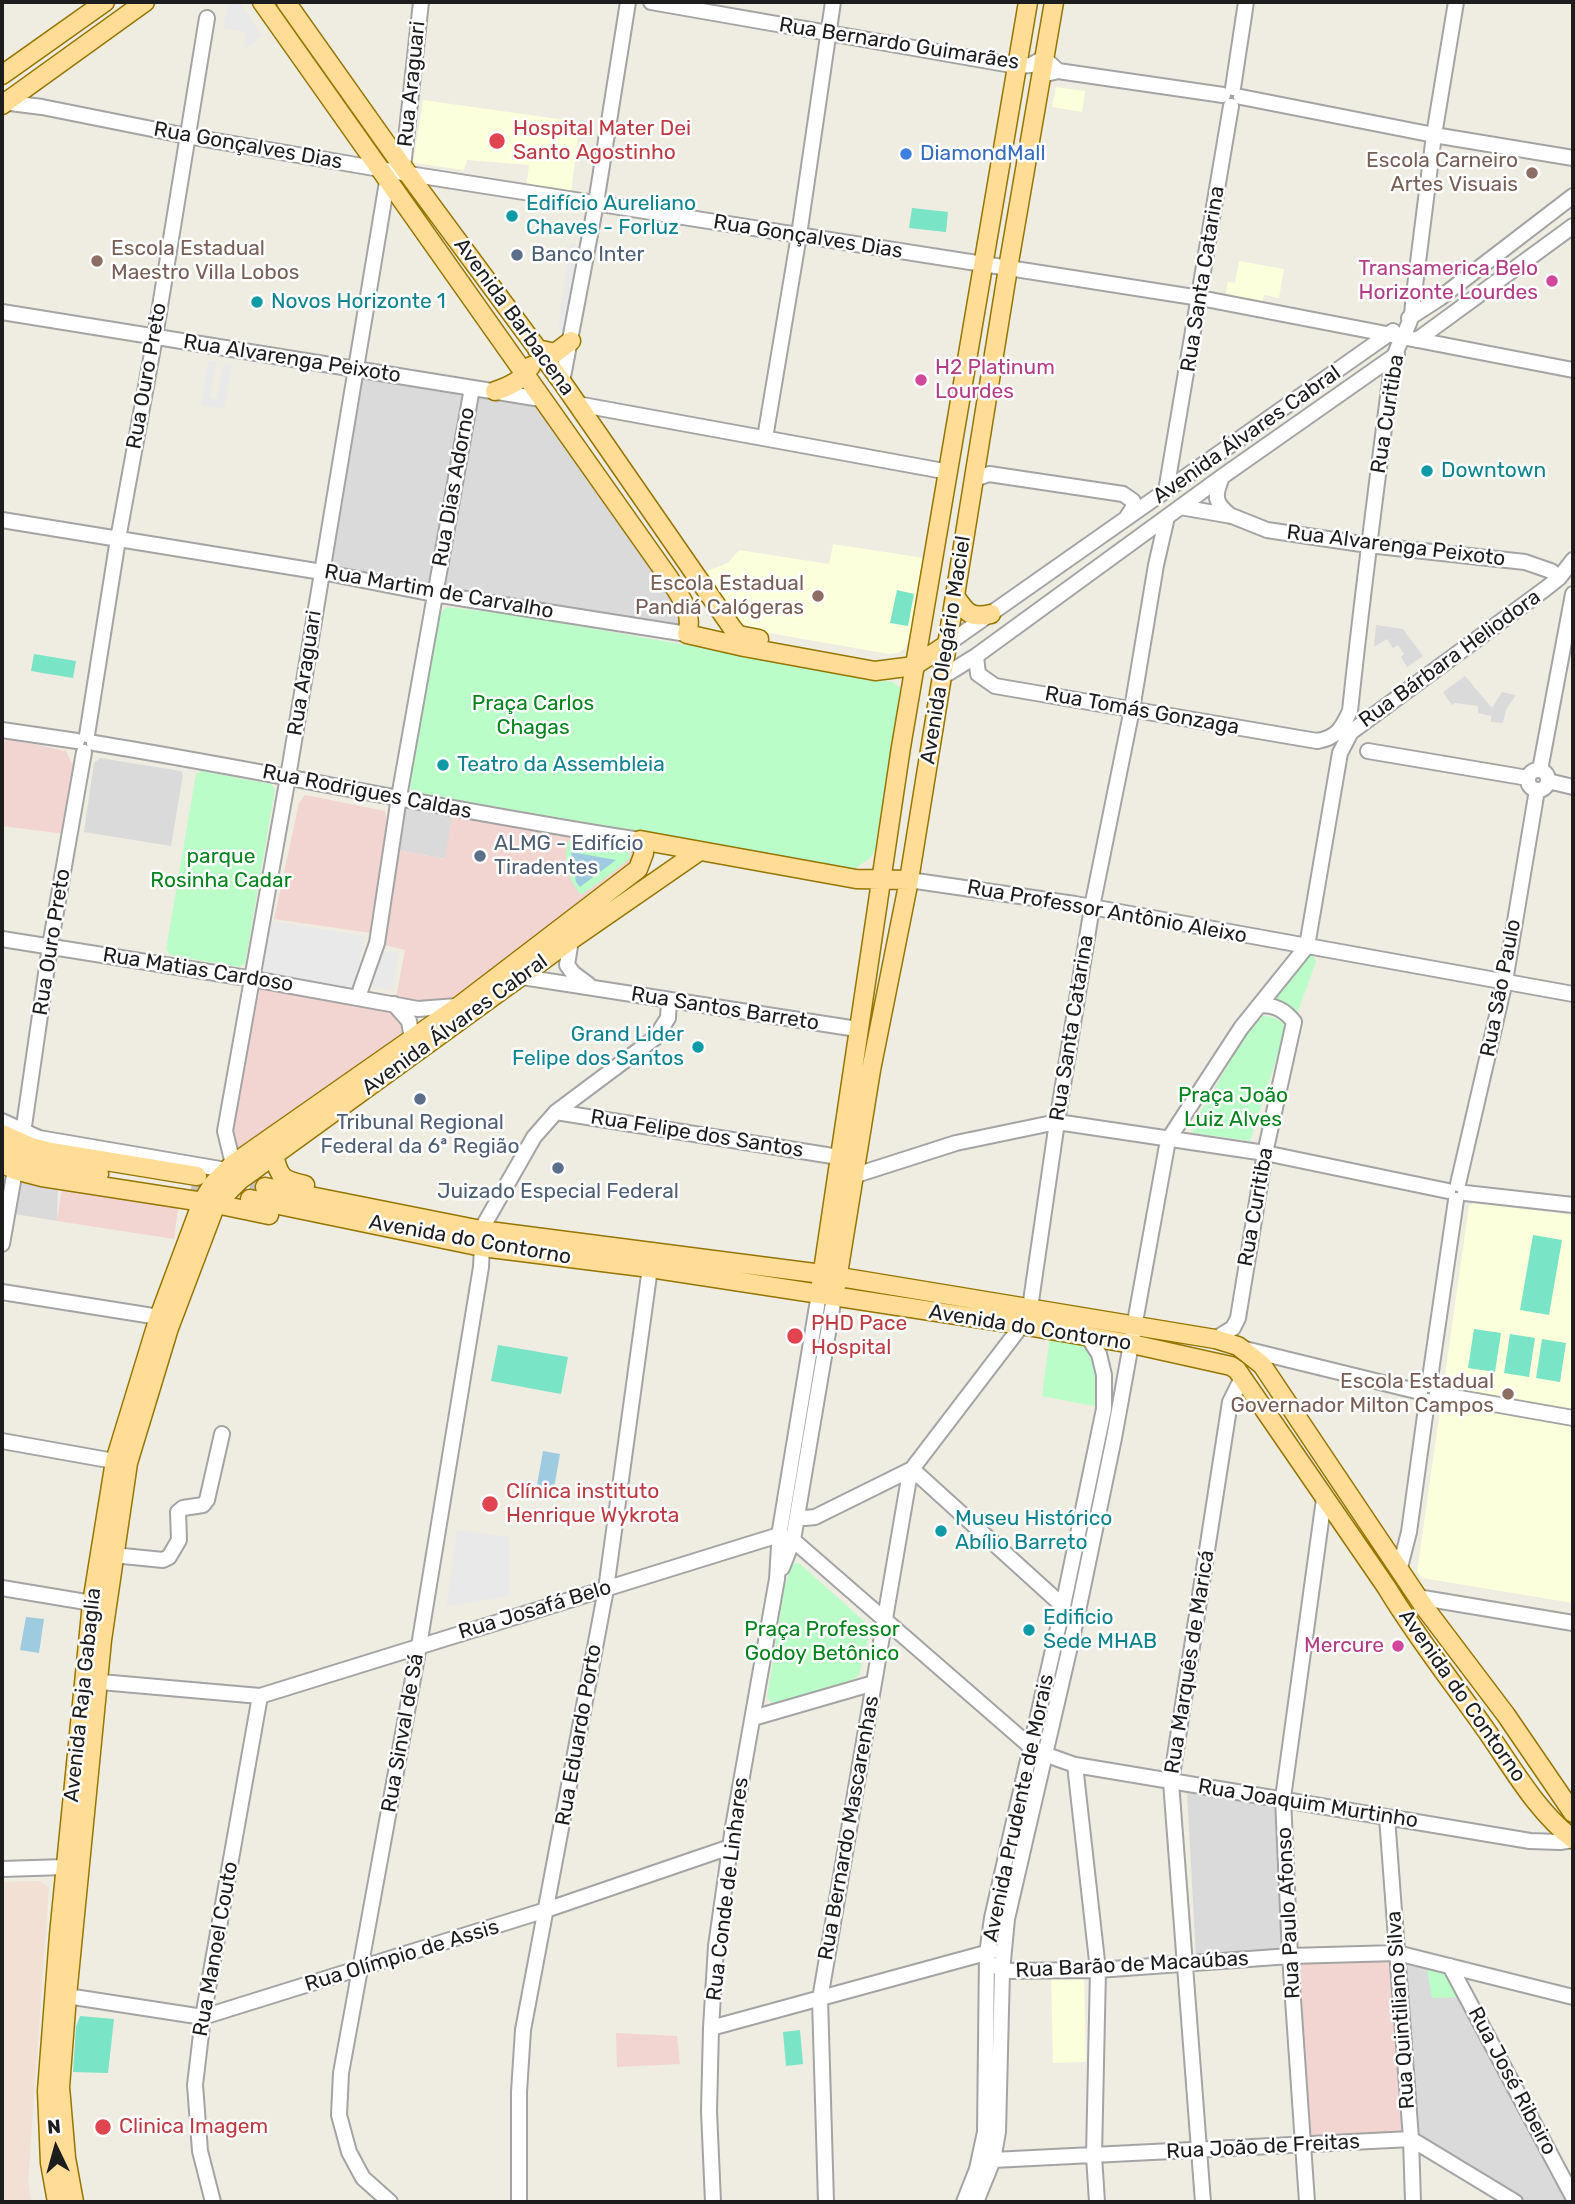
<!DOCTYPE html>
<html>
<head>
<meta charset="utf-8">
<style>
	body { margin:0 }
	#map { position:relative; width:1575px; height:2204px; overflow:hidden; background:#efece2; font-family:Rubik,sans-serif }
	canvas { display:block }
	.frame { position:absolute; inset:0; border:4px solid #1d1d1d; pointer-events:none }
	.north { position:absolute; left:21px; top:2113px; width:70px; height:70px; -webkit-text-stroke:5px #fff; paint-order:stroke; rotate:355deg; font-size:19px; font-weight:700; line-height:28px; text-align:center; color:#1d1d1d }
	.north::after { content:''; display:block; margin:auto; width:24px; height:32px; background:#1d1d1d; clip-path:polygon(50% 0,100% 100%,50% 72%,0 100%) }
</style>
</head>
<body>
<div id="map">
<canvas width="1575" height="2204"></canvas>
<div class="frame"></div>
<div class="north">N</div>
</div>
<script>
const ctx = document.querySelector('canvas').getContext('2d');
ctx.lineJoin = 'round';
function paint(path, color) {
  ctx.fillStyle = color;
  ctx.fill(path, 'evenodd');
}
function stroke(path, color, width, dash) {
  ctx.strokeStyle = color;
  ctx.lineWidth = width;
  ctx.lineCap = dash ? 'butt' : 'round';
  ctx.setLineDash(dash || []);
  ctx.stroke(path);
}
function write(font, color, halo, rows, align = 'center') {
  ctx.font = font + ' Rubik,sans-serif';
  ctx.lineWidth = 5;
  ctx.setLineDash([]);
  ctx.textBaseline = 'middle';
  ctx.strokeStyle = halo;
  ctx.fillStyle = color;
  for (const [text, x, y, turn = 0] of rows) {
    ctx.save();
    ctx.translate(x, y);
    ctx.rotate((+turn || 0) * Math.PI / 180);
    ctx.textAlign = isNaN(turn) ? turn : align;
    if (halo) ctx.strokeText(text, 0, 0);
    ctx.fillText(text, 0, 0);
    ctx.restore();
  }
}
paint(new Path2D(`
	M356,369L541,399L690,618L687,634L322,572Z
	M1376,625L1403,629L1423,656L1407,667L1401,657L1404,654L1398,645L1393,648L1387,639L1374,647Z
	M1465,676L1492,708L1502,692L1516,695L1506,710L1503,723L1491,722V716L1478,713V706L1455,703L1452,705L1443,692Z
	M100,758L181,771L183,775L171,846L84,832L94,763Z
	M411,805L453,809L446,859L391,849L406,808Z
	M21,1176L58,1184L57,1221L15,1214Z
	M1187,1793L1275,1804L1282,1950L1196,1957Z
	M1399,1961L1426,1964L1428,1969L1467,1997L1569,2202H1525L1412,2137Z`), '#dbdada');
paint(new Path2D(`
	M5,738L66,751L74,768L65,834L2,826V756Z
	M305,795L385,811L391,849L445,859L453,809L640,840L644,853L459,1006L396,1005L412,1039L241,1158L231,1130L260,989L362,1004L395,1003L405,950L377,943L378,934L274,919L299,803Z
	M63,1181L179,1202L174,1239L57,1221Z
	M1398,1953L1412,2137L1303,2144L1291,1956Z
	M616,2033L677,2036L680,2064L617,2067Z`), '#f2d5d0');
paint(new Path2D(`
	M1056,87L1085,91L1082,112L1052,107Z
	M423,100L580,122L571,193L526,188L529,165L467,160L464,170L413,163Z
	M1239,261L1284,269L1279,298L1264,295L1262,303L1225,296L1228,282L1235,283Z
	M833,544L924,558L909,641L904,649L898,653L889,654L763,632L751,628L736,619L702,573L728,563L739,550L829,564Z
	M1473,1203L1573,1215V1603L1422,1578L1417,1572L1469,1206Z
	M1084,1974L1086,2062L1053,2063L1051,1975Z`), '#fbffdb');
paint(new Path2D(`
	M40,1881L49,1887L28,2181L31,2202H2V1882Z`), '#f2e0d4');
paint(new Path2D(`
	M446,607L517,615L893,682L901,689L875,850L869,859L854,869L411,792L410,781L436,617Z
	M202,771L271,784L275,789L245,964L239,967L170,955L166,949L196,774Z
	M569,840L627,849L630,852V858L612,873L581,895C569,880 561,858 569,840Z
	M1309,947L1316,962L1294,1022L1260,1005Z
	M1257,1016C1270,1016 1279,1016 1286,1028L1250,1141L1193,1133L1192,1126Z
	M1050,1336L1078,1340L1094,1356L1104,1408L1042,1396Z
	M799,1563L864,1621L870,1632L859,1675L851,1681L774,1705L767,1698L785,1584L793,1564Z
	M1426,1964L1450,1967L1467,1997L1432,1998Z`), '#bbfdc8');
paint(new Path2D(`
	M912,208L948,212L946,232L909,228Z
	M897,590L914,594L908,626L890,623Z
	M34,654L76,661L73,678L31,671Z
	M1533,1235L1562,1240L1549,1315L1520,1310Z
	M1474,1329L1501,1333L1495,1372L1468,1368Z
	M1510,1334L1535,1338L1529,1377L1504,1373Z
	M1542,1339L1566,1343L1560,1382L1536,1378Z
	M498,1345L568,1357L561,1394L491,1381Z
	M80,2016L114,2019L108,2073L73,2072L76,2027Z
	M800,2030L803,2064L786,2066L783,2032Z`), '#7ae4c7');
paint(new Path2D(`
	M228,2H239L262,36L243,49L246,32L223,28Z
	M570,242L578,246L566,333L558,329Z
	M208,361L216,362L210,397L216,399L224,363L232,364L224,409L201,405Z
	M271,921L364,936L355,988L263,973Z
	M377,949L399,953L392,991L370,986Z
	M457,1530L509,1537V1596L446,1607Z`), '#e9e9e9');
paint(new Path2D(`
	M571,852L616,860L580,887L576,882Z
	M543,1451L560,1454L554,1488L537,1485Z
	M26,1617L44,1619L39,1653L20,1650Z`), '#9fcbe0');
stroke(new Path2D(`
	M197,1176L265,1187
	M191,1189L250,1199`), '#c5c3bb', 18, [18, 9]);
const minor = new Path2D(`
	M651,2L1017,66L1031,65L1044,58L1058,71
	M1050,73L1058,71L1223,95
	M1233,88L1246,2
	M1241,97L1434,135L1573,158
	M2,102L42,107L187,136L409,174L1200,298L1573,370
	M403,167L421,2
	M2,312L541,399
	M1409,318L1440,298L1573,196
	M1417,340L1573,226
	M562,382L596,203L628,2
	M577,404L949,472
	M765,438L799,235L833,2
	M1222,477C1214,496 1214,503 1231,516
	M975,479L989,474L1123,494L1133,501V508L1127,517
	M1166,491L1231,106
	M1180,507L1232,516L1267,530L1368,545L1525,562L1551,571L1559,578
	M2,520L322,572L434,594L687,634
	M946,645L1393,331
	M976,656L978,674L995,686L1317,741C1337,738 1342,728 1350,711C1362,596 1377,481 1392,366C1395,343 1414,326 1413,302L1434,135L1456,2
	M942,677L976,656L1223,476L1397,354
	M2,730L77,741
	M87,735L118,539L155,337L207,18
	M94,743C277,773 457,812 640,840
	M1368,751L1528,778
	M1540,770L1573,594
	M1528 780a10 10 0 1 1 20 0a10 10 0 1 1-20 0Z
	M1548,781L1573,787
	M909,880L1075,904L1573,994
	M2,939L253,979L418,1009L457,1006
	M571,940L567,965L573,973L589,985
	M516,976L857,1029
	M358,997L377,943L399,797L472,388
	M394,1004L409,1021L412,1039
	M556,1112L839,1157
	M2,1121L39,1138L226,1170
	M23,1133L50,946L84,752
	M233,1164L225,1131L288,777L387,182
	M853,1176L956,1143L1057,1122L1265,1153L1448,1191
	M1458,1184L1505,981L1537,790
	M1465,1193L1573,1205
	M481,1230L534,1137L556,1112L655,1038L668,1018L669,1000
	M2,1244L15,1170
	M2,1292L159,1317
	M1215,1339L1233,1328L1238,1318L1265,1153L1294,1022C1285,1010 1275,1005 1260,1005
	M1245,1349L1420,1392
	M1429,1385L1456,1200
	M1437,1394L1573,1418
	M2,1441L125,1463
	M798,1516L805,1518L815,1517L912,1469L1063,1606
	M113,1555L163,1560L169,1557L179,1540L178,1512L183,1508L203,1505L207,1500L222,1434
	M782,1568L793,1540L834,1297
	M1399,1571L1409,1532L1427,1401
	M2,1588L92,1603
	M1417,1597L1573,1623
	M89,1681L260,1696L779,1535L793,1540L1031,1747L1044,1754L1075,1765L1530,1841L1560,1842L1573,1840
	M753,1718L874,1683
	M1075,1765L1098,1970L1094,2156L1097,2202
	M1387,1817L1411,2139L1413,2202
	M2,1869L65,1867
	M996,1965L1002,1971L1098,1970L1290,1956L1397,1953L1573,1997
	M1450,1966L1573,2197
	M67,1996L203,2017L546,1910L730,1847
	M711,2028L993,1951
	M993,2160L1411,2139L1515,2202
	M213,2202L200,2151L195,2085L203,2017L260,1696
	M390,2202L363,2178L349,2152L339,2115L341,2073L419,1646L481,1267L482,1247
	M519,2202V2092L523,2030L606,1589L650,1268
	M713,2202L709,2111L711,2028L716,1946L733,1827L777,1579L780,1530L819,1294
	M826,2202L820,1999L908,1484L912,1469L1022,1325L1030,1308L1057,1122L1092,907L1132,709L1156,565L1167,517
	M964,2202L977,2169L985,2132L987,1954L992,1918L1063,1606L1104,1409V1375L1099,1354L1088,1337
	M976,2202L993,2160L998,2132L1002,1971L1007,1919L1077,1616L1114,1438L1168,1140L1241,1028L1307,946L1340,753L1351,732L1545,589L1559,578L1573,560
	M1203,2202L1171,1782L1230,1402L1242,1378
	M1307,2202L1290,1956L1283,1798L1324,1499`);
const major = new Path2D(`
	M262,2L669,578C680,597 694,612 687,634L744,647L875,671L914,666L946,645
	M286,2L403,167L562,382L733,629L738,635L759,639
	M2,75L105,2
	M2,105L145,2
	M537,349L555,353L571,341
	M495,391C511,386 522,380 531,366
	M955,596C966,612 970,619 991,614
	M2,1134L31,1147L51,1152L197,1176
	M2,1149L39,1164L99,1174
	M274,1156C280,1178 282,1180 305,1185
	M2,1163L15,1170L42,1177L216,1204L269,1215
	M265,1187L481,1230L822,1274L1215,1339L1238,1346L1262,1365L1425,1608L1506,1715L1573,1813
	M250,1199L482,1247L650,1268L1022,1325L1132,1344L1231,1366L1237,1370L1387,1588C1417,1638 1453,1683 1486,1730C1512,1767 1537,1812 1573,1839
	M821,1284L901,747L1028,2
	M836,1286L871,1070L909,880L1008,268L1054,2
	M57,2202L50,2163L47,2091L59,1935L92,1603L115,1461L159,1317L202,1202L213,1184L233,1164L459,1006L638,869L644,853L640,840L856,879L909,880
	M74,2202L66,2158L60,2087L67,1996L102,1640L128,1463L169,1328L216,1204L240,1180L571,940L698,852`);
stroke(minor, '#a4a4a4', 18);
stroke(major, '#967500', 21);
stroke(minor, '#fff', 14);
stroke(major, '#ffdd97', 18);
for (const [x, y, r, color] of [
	[497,141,9,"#e0444e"],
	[906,154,7,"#3f7fe0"],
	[1532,173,7,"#8d6e63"],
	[512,216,7,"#0f9aa8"],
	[517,255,7,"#5c6f8a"],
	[97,261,7,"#8d6e63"],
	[1552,281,7,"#d1479c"],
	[257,302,7,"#0f9aa8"],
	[921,380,7,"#d1479c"],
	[1427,471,7,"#0f9aa8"],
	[818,596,7,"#8d6e63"],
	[443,765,7,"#0f9aa8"],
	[480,856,7,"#5c6f8a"],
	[698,1047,7,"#0f9aa8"],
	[420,1099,7,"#5c6f8a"],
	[558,1168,7,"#5c6f8a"],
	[795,1336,9,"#e0444e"],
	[1508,1394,7,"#8d6e63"],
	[490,1504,9,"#e0444e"],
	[941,1531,7,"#0f9aa8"],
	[1029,1630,7,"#0f9aa8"],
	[1398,1646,7,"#d1479c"],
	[103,2127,9,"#e0444e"]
]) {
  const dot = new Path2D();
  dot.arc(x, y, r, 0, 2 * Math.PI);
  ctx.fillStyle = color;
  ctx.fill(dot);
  stroke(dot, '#fff', 2.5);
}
write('21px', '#1d1d1d', '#fff', [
	["Rua Bernardo Guimarães",899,44,9],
	["Rua Araguari",412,84,-84],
	["Rua Gonçalves Dias",248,146,10],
	["Rua Gonçalves Dias",808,237,9],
	["Rua Santa Catarina",1203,279,-81],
	["Avenida Barbacena",514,317,54],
	["Rua Alvarenga Peixoto",292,359,9],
	["Rua Ouro Preto",147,376,-80],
	["Rua Curitiba",1388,414,-81],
	["Avenida Álvares Cabral",1247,435,-35],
	["Rua Dias Adorno",454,487,-80],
	["Rua Alvarenga Peixoto",1396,546,7],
	["Rua Martim de Carvalho",439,592,10],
	["Avenida Olegário Maciel",946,650,-81],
	["Rua Bárbara Heliodora",1450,659,-36],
	["Rua Araguari",305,673,-81],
	["Rua Tomás Gonzaga",1142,711,10],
	["Rua Rodrigues Caldas",367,792,11],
	["Rua Professor Antônio Aleixo",1107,912,10],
	["Rua Ouro Preto",52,942,-81],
	["Rua Matias Cardoso",198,970,9],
	["Rua São Paulo",1501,988,-79],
	["Rua Santos Barreto",725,1009,9],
	["Avenida Álvares Cabral",455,1025,-36],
	["Rua Santa Catarina",1072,1028,-81],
	["Rua Felipe dos Santos",697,1134,9],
	["Rua Curitiba",1256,1207,-80],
	["Avenida do Contorno",470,1240,10],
	["Avenida do Contorno",1030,1328,9],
	["Rua Josafá Belo",535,1610,-17],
	["Rua Marquês de Maricá",1190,1662,-81],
	["Avenida Raja Gabaglia",83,1695,-84],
	["Avenida do Contorno",1462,1696,55],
	["Rua Sinval de Sá",403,1733,-80],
	["Rua Eduardo Porto",579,1735,-80],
	["Rua Joaquim Murtinho",1308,1804,9],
	["Avenida Prudente de Morais",1019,1808,-78],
	["Rua Bernardo Mascarenhas",849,1828,-80],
	["Rua Conde de Linhares",728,1889,-83],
	["Rua Paulo Afonso",1289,1913,-93],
	["Rua Manoel Couto",216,1949,-80],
	["Rua Olímpio de Assis",402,1956,-17],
	["Rua Barão de Macaúbas",1132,1965,-3],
	["Rua Quintiliano Silva",1401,2010,-94],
	["Rua José Ribeiro",1512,2081,62],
	["Rua João de Freitas",1263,2147,-3]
]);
write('21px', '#be3a42', '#fff', [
	["Hospital Mater Dei",513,129],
	["Santo Agostinho",513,153],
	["PHD Pace",811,1324],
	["Hospital",811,1348],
	["Clínica instituto",506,1492],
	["Henrique Wykrota",506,1516],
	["Clinica Imagem",119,2127]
], 'left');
write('21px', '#366cbe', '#fff', [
	["DiamondMall",920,154]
], 'left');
write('21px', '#785e54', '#fff', [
	["Escola Carneiro",1518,161],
	["Artes Visuais",1518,185],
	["Escola Estadual",111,249,"left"],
	["Maestro Villa Lobos",111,273,"left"],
	["Escola Estadual",804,584],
	["Pandiá Calógeras",804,608],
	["Escola Estadual",1494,1382],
	["Governador Milton Campos",1494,1406]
], 'right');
write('21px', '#0d838f', '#fff', [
	["Edifício Aureliano",526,204],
	["Chaves - Forluz",526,228],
	["Novos Horizonte 1",271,302],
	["Downtown",1441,471],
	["Teatro da Assembleia",457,765],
	["Grand Lider",684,1035,"right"],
	["Felipe dos Santos",684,1059,"right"],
	["Museu Histórico",955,1519],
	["Abílio Barreto",955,1543],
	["Edificio",1043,1618],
	["Sede MHAB",1043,1642]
], 'left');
write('21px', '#4e5e75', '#fff', [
	["Banco Inter",531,255],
	["ALMG - Edifício",494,844],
	["Tiradentes",494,868],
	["Tribunal Regional",420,1123,"center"],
	["Federal da 6ª Região",420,1147,"center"],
	["Juizado Especial Federal",558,1192,"center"]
], 'left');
write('21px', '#b23c85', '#fff', [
	["Transamerica Belo",1538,269],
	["Horizonte Lourdes",1538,293],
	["H2 Platinum",935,368,"left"],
	["Lourdes",935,392,"left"],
	["Mercure",1384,1646]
], 'right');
write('21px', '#03831c', '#fff', [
	["Praça Carlos",533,704],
	["Chagas",533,728],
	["parque",221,857],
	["Rosinha Cadar",221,881],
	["Praça João",1233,1096],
	["Luiz Alves",1233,1120],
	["Praça Professor",822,1630],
	["Godoy Betônico",822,1654]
]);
</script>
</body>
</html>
